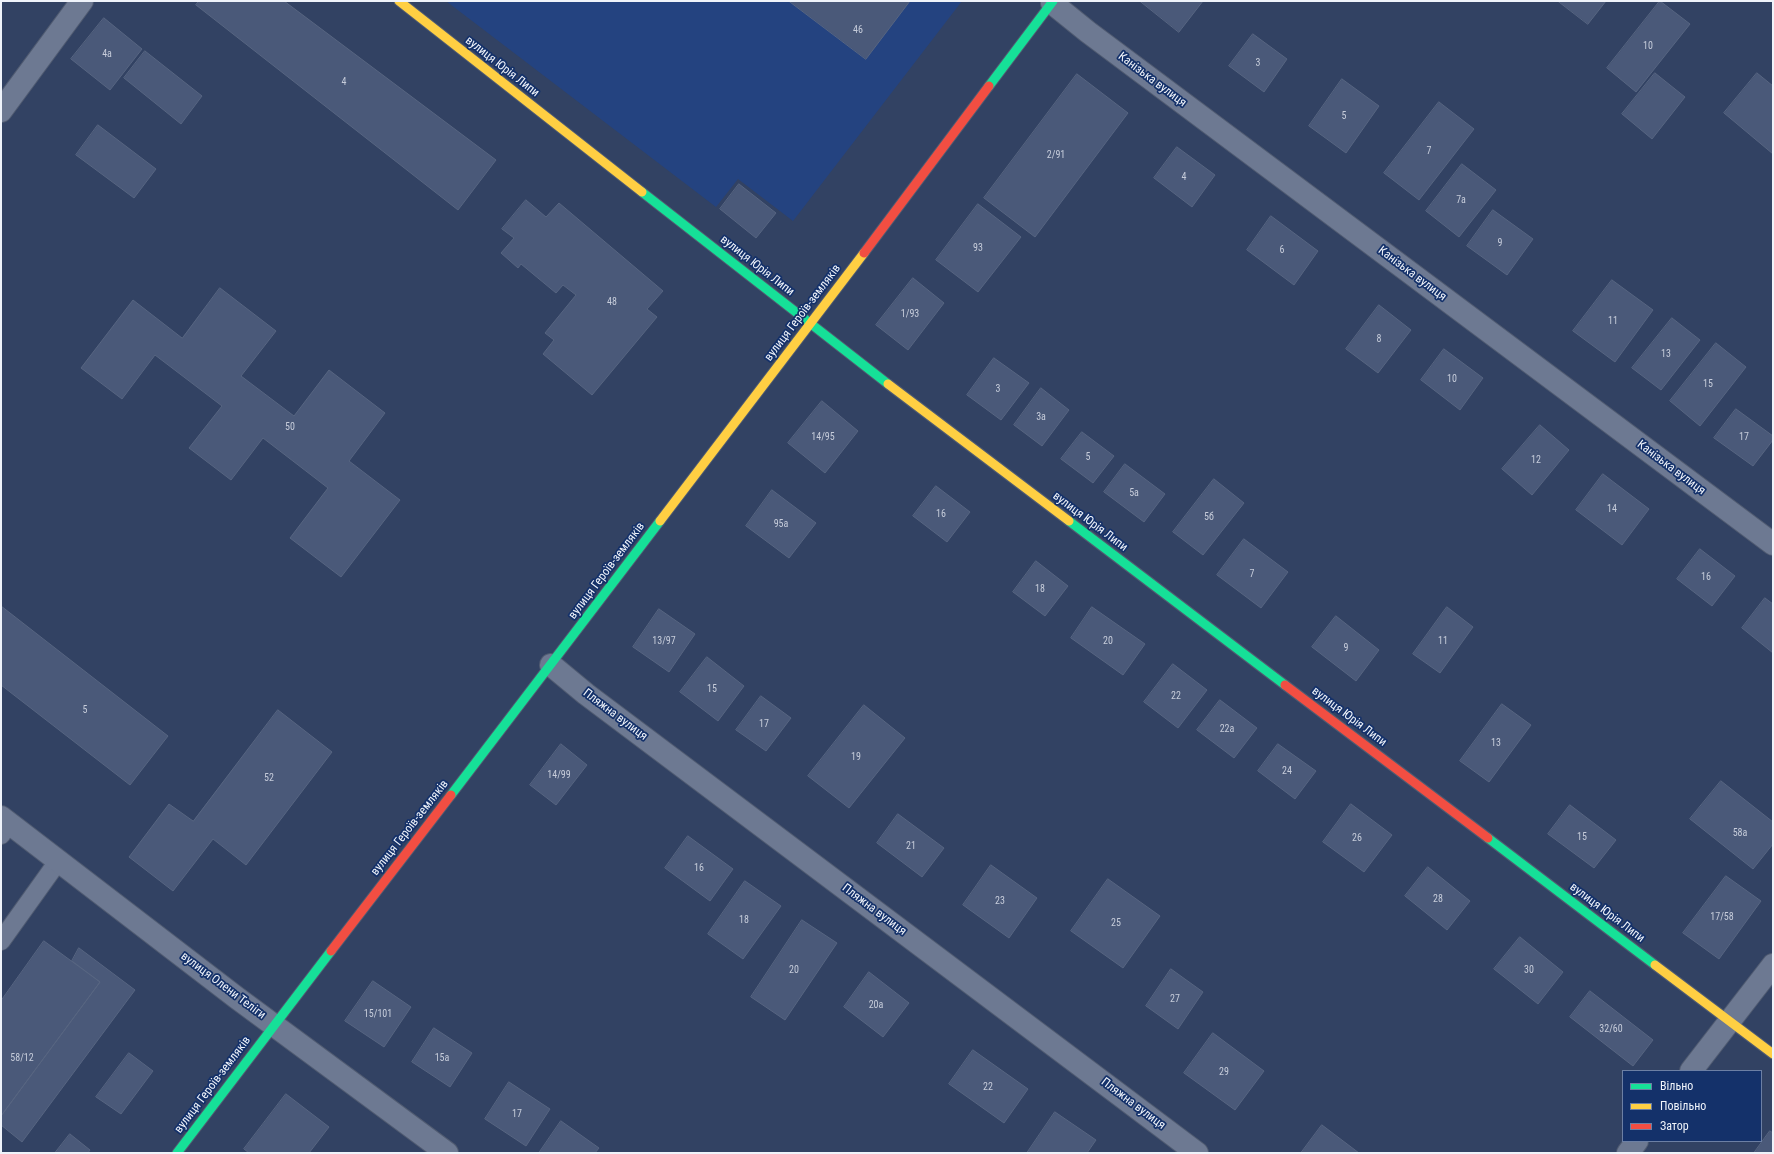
<!DOCTYPE html>
<html>
<head>
<meta charset="utf-8">
<style>
	body { margin:0 }
	#map { position:relative; width:1774px; height:1154px; overflow:hidden; background:#324263; font-family:"Roboto Condensed",sans-serif }
	canvas { display:block }
	.frame { position:absolute; inset:0; border:2px solid #eff3fa; pointer-events:none }
	.legend { position:absolute; left:1622px; top:1070px; width:140px; height:72px; box-sizing:border-box; background:#14316a; border:1px solid #6c7fa4; margin:0; padding:5px 7px; list-style:none; font-size:12px; color:#eff3fa }
	.legend li { display:flex; align-items:center; gap:8px; height:20px }
	.legend b { width:20px; border:1px solid #6c7fa4 }
</style>
</head>
<body>
<div id="map">
<canvas width="1774" height="1154"></canvas>
<div class="frame"></div>
<ul class="legend">
<li><b style="height:5px;background:#16e098"></b>Вільно</li>
<li><b style="height:5px;background:#ffcf43"></b>Повільно</li>
<li><b style="height:5px;background:#f24e42"></b>Затор</li>
</ul>
</div>
<script>
const ctx = document.querySelector('canvas').getContext('2d');
ctx.lineJoin = 'round';
function paint(path, color) {
  ctx.fillStyle = color;
  ctx.fill(path, 'evenodd');
}
function stroke(path, color, width, dash) {
  ctx.strokeStyle = color;
  ctx.lineWidth = width;
  ctx.lineCap = dash ? 'butt' : 'round';
  ctx.setLineDash(dash || []);
  ctx.stroke(path);
}
function write(font, color, halo, rows, align = 'center') {
  ctx.font = font + ' "Roboto Condensed",sans-serif';
  ctx.lineWidth = 3.5;
  ctx.setLineDash([]);
  ctx.textBaseline = 'middle';
  ctx.strokeStyle = halo;
  ctx.fillStyle = color;
  for (const [text, x, y, turn = 0] of rows) {
    ctx.save();
    ctx.translate(x, y);
    ctx.rotate((+turn || 0) * Math.PI / 180);
    ctx.textAlign = isNaN(turn) ? turn : align;
    if (halo) ctx.strokeText(text, 0, 0);
    ctx.fillText(text, 0, 0);
    ctx.restore();
  }
}
paint(new Path2D(`
	M446,1H962L793,221L738,179L716,207Z`), '#244380');
const building = new Path2D(`
	M199,1H284L496,160L458,210L196,5Z
	M789,1H910L866,59Z
	M1140,1H1203L1179,32Z
	M1558,1H1606L1588,24Z
	M1660,1L1690,24L1636,92L1607,68Z
	M104,18L142,49L110,90L71,59Z
	M1253,34L1287,59L1264,92L1229,66Z
	M145,51L202,96L181,124L124,78Z
	M1655,73L1685,97L1652,139L1622,114Z
	M1757,73L1773,86V154L1724,113Z
	M1077,74L1128,113L1035,237L984,198Z
	M1342,79L1379,106L1346,153L1309,126Z
	M1439,102L1474,129L1419,200L1384,173Z
	M98,125L156,169L134,198L76,155Z
	M1177,147L1215,175L1192,207L1154,178Z
	M1462,164L1496,190L1459,237L1426,211Z
	M739,184L776,213L756,238L720,209Z
	M526,200L546,217L559,203L663,291L647,309L657,317L592,395L543,354L554,340L545,333L576,295L563,285L556,293L521,264L518,268L501,253L514,238L502,229Z
	M978,204L1021,237L978,292L936,260Z
	M1493,210L1533,239L1507,275L1467,246Z
	M1271,216L1318,251L1294,285L1247,250Z
	M913,278L944,303L908,350L876,325Z
	M1612,280L1653,310L1615,362L1573,331Z
	M220,288L276,331L241,376L294,416L329,370L385,413L349,461L400,500L341,577L290,538L328,488L263,438L231,480L189,448L222,406L155,355L122,399L81,368L133,300L182,338Z
	M1379,305L1411,330L1378,373L1346,349Z
	M1672,318L1700,340L1661,390L1632,368Z
	M1716,343L1746,367L1700,426L1670,401Z
	M1444,349L1483,378L1460,410L1421,380Z
	M994,358L1029,383L1001,420L967,395Z
	M1041,388L1069,410L1042,446L1014,425Z
	M822,401L858,431L825,473L788,443Z
	M1736,409L1773,436V440L1753,466L1714,438Z
	M1540,425L1569,450L1532,495L1502,469Z
	M1082,432L1114,456L1093,483L1061,459Z
	M1125,464L1165,494L1144,522L1104,492Z
	M1603,474L1649,509L1622,545L1576,510Z
	M1214,479L1244,503L1203,555L1173,532Z
	M936,486L970,512L947,542L913,516Z
	M772,490L816,523L789,558L746,526Z
	M1244,539L1288,572L1261,608L1217,575Z
	M1700,549L1735,576L1712,606L1677,579Z
	M1036,561L1068,586L1045,616L1013,592Z
	M1765,598L1773,604V653L1742,628Z
	M1,606L168,736L130,785L1,685Z
	M1092,607L1145,644L1123,675L1071,638Z
	M1447,607L1473,627L1440,673L1413,654Z
	M659,609L695,634L669,672L633,647Z
	M1336,616L1379,650L1356,681L1312,647Z
	M707,657L744,686L718,721L680,692Z
	M1173,664L1207,690L1178,728L1144,702Z
	M761,696L791,718L766,751L736,730Z
	M1220,700L1257,728L1234,758L1197,730Z
	M1502,704L1531,725L1489,782L1460,761Z
	M864,705L905,738L849,808L808,776Z
	M278,710L332,752L246,865L213,839L173,891L129,857L169,804L193,821Z
	M561,744L587,765L556,805L530,785Z
	M1278,744L1316,771L1295,799L1258,771Z
	M1721,781L1773,822V844L1753,869L1690,819Z
	M1351,804L1392,835L1364,872L1323,842Z
	M1570,805L1616,840L1594,868L1548,834Z
	M898,814L944,848L922,877L877,843Z
	M688,836L733,869L710,901L665,868Z
	M991,865L1037,898L1009,938L963,905Z
	M1428,867L1470,901L1447,930L1405,896Z
	M1726,876L1761,901L1719,959L1683,933Z
	M1108,879L1160,916L1123,968L1071,931Z
	M745,881L781,906L743,959L708,934Z
	M802,920L837,943L785,1020L751,997Z
	M1520,937L1563,972L1538,1004L1494,969Z
	M44,941L100,982L1,1116V1001Z
	M79,948L135,990L22,1142L1,1125V1116L100,982L72,961Z
	M1171,969L1203,992L1178,1029L1146,1006Z
	M869,972L909,1003L883,1037L844,1007Z
	M373,981L411,1007L384,1047L345,1021Z
	M1590,991L1653,1040L1633,1066L1570,1017Z
	M434,1028L472,1053L450,1087L412,1062Z
	M1213,1033L1264,1071L1235,1110L1184,1073Z
	M973,1050L1028,1089L1004,1123L949,1084Z
	M129,1053L153,1071L121,1114L96,1097Z
	M509,1082L550,1109L526,1146L485,1119Z
	M286,1094L329,1127L309,1153H249L244,1149Z
	M1055,1112L1096,1140L1087,1153H1027Z
	M561,1121L599,1148L595,1153H539Z
	M1322,1125L1359,1153H1301Z
	M1770,1131L1773,1133V1153H1754Z
	M70,1134L90,1150L88,1153H55Z`);
paint(building, '#4a5979');
stroke(building, '#576581', 1);
const lane = new Path2D(`
	M1,835L9,823
	M1,941L59,860`);
const street = new Path2D(`
	M1052,3L1088,32L1773,544
	M1,111L82,1
	M551,665L586,694L1197,1153
	M1,817L237,998L447,1153
	M1691,1071L1773,965
	M1628,1153L1637,1141`);
const fast = new Path2D(`
	M989,86L1053,1
	M642,192L888,384
	M1069,521L1285,685
	M451,795L660,521
	M1488,838L1655,965
	M177,1153L331,951`);
const slow = new Path2D(`
	M399,1L642,192
	M888,384L1069,521
	M660,521L864,253
	M1655,965L1773,1054`);
const jam = new Path2D(`
	M864,253L989,86
	M1285,685L1488,838
	M331,951L451,795`);
stroke(lane, '#505b71', 20);
stroke(street, '#505b71', 24);
stroke(fast, '#505b71', 11);
stroke(slow, '#505b71', 11);
stroke(jam, '#505b71', 11);
stroke(lane, '#6d7992', 18);
stroke(street, '#6d7992', 22);
stroke(fast, '#16e098', 9);
stroke(slow, '#ffcf43', 9);
stroke(jam, '#f24e42', 9);
write('10px', '#c6ccda', null, [
	["46",858,30],
	["10",1648,46],
	["4а",107,54],
	["3",1258,63],
	["4",344,82],
	["5",1344,116],
	["7",1429,151],
	["2/91",1056,155],
	["4",1184,177],
	["7а",1461,200],
	["9",1500,243],
	["93",978,248],
	["6",1282,250],
	["48",612,302],
	["1/93",910,314],
	["11",1613,321],
	["8",1379,339],
	["13",1666,354],
	["10",1452,379],
	["15",1708,384],
	["3",998,389],
	["3а",1041,417],
	["50",290,427],
	["14/95",823,437],
	["17",1744,437],
	["5",1088,457],
	["12",1536,460],
	["5а",1134,493],
	["14",1612,509],
	["16",941,514],
	["5б",1209,517],
	["95а",781,524],
	["7",1252,574],
	["16",1706,577],
	["18",1040,589],
	["13/97",664,641],
	["20",1108,641],
	["11",1443,641],
	["9",1346,648],
	["15",712,689],
	["22",1176,696],
	["5",85,710],
	["17",764,724],
	["22а",1227,729],
	["13",1496,743],
	["19",856,757],
	["24",1287,771],
	["14/99",559,775],
	["52",269,778],
	["58а",1740,833],
	["15",1582,837],
	["26",1357,838],
	["21",911,846],
	["16",699,868],
	["28",1438,899],
	["23",1000,901],
	["17/58",1722,917],
	["18",744,920],
	["25",1116,923],
	["20",794,970],
	["30",1529,970],
	["27",1175,999],
	["20а",876,1005],
	["15/101",378,1014],
	["32/60",1611,1029],
	["58/12",22,1058],
	["15а",442,1058],
	["29",1224,1072],
	["22",988,1087],
	["17",517,1114]
]);
write('12px', '#eff3fa', '#14316a', [
	["вулиця Юрія Липи",502,67,38],
	["Канізька вулиця",1152,80,37],
	["вулиця Юрія Липи",757,266,38],
	["Канізька вулиця",1412,274,37],
	["вулиця Героїв-земляків",803,313,-53],
	["Канізька вулиця",1671,468,37],
	["вулиця Юрія Липи",1090,522,37],
	["вулиця Героїв-земляків",607,571,-53],
	["Пляжна вулиця",615,715,37],
	["вулиця Юрія Липи",1349,717,37],
	["вулиця Героїв-земляків",410,828,-52],
	["Пляжна вулиця",874,910,37],
	["вулиця Юрія Липи",1607,913,37],
	["вулиця Олени Теліги",223,986,37],
	["вулиця Героїв-земляків",213,1085,-53],
	["Пляжна вулиця",1133,1104,37]
]);
</script>
</body>
</html>
